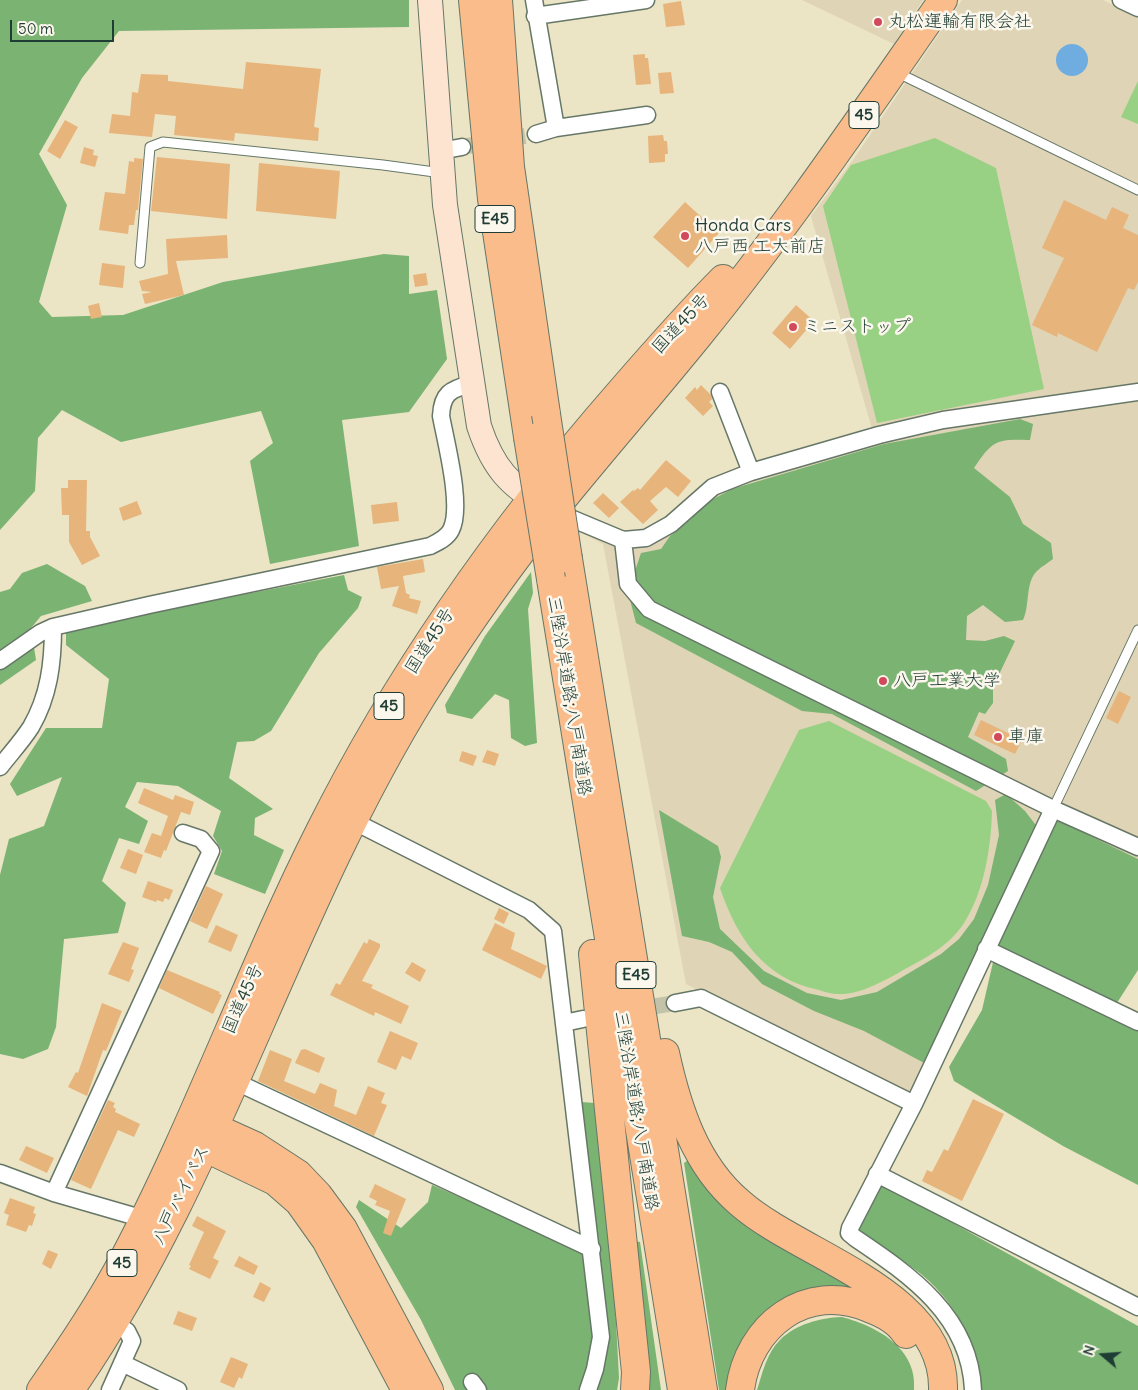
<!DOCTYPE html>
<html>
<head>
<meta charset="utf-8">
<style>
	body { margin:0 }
	#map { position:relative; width:1138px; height:1390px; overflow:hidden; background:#ebe4c5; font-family:Delius,sans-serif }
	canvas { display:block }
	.north { position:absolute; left:1078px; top:1330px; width:50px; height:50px; -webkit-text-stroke:4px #fbf7ec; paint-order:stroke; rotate:288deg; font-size:14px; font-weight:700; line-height:20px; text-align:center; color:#1f3d34 }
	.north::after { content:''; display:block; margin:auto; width:18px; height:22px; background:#1f3d34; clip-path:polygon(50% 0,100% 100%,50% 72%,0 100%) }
	.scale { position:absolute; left:10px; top:20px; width:104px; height:22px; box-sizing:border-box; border:2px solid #1f3d34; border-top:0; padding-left:6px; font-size:15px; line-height:18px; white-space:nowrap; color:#1f3d34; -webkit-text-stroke:4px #fbf7ec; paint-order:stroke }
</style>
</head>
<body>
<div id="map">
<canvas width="1138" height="1390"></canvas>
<div class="north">N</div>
<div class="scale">50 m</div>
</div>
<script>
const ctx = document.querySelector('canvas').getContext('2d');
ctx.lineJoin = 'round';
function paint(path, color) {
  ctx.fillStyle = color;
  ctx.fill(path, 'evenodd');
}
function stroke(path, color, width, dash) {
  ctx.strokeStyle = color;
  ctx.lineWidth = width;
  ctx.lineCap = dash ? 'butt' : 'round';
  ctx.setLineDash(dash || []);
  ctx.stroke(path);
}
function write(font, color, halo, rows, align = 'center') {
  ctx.font = font + ' Delius,"Klee One",sans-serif';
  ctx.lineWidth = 5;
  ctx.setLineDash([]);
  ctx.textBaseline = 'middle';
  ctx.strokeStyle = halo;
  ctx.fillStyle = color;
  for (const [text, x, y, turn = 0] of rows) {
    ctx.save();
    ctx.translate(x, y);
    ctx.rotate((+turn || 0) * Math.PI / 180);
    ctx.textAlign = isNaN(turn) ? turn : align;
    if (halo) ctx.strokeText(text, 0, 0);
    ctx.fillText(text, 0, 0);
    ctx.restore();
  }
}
paint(new Path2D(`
	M802,0H923L894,44Z
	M962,0H1103L1138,17V866L1038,819L910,1096L686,984L603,544L582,533L590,517L613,529L628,532H641L667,518L689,495L718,475L872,429L811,216L853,160Z`), '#dfd4b5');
paint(new Path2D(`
	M1138,81V124L1121,117Z
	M935,138L996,168L1044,389L877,423L823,206L851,165Z
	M829,721L986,801L992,811C991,848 984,892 964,923C950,945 926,958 905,969C886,980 860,995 838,994C832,994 825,992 819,990C764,979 737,938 720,888L799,730Z`), '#98d184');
paint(new Path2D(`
	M0,0H409V27L119,31L82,78L39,154L67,205L39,302L52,317L123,315L223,282L384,254L409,256V294L437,290L447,359L409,412L342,420L359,546L270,564L250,461L273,443L261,411L121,442L62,410L38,438L35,491L0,530Z
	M1020,419L1033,424L1030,440C996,439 993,440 974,468L1010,497L1023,524L1051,543L1053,559C1048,563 1042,566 1037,571C1025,582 1030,606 1023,620L1005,622L983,605L967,616L966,640L985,641L1004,636L1015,641L993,687V703L985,714L979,712L968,737L1006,759L1008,771L976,791L832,714L802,711L636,623L628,592L641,553L661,549L670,536L691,519L706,503L732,489L884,444Z
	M47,564L85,586L92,601L41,616L31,628L36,660L0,685V592L10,589L22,573Z
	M531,572L533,593L528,609L537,743L525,746L511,738L509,700L495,694L472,719L447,713L445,705L485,636Z
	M344,575L348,590L362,597L358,608L319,653L271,731L254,741L237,742L229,778L273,809L255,818L254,835L284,850L265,894L214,874L222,851L213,836L221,811L178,786L137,782L125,807L148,821L139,844L119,838L102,881L126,903L118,933L64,939L56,1027L48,1049L23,1059L0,1054V875L9,839L44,826L62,777L17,796L10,784L46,728H102L109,679L66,645V629Z
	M1006,794L1025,811L1038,828L928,1065L864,1031L814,1011L762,984L732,952L709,942L682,936L659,810L718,846L721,857L713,897L720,929L764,971L807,993L841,1000L877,992L941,954L959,939L974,919L988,885L999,835L995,800Z
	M1055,819L1138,859V970L1108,1017L1138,1031V1185L1063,1146L954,1081L949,1067L982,1010L997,945Z
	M581,1102L595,1103L613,1265L619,1378L617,1390H455L421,1320L356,1207L359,1200L401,1228L428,1202L432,1185L600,1258Z
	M690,1159L865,1290L798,1297L730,1390H719L684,1163Z
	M879,1182L1138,1326V1390H981C977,1346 961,1312 929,1281C908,1261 878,1249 856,1230Z
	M634,1241L640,1242L661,1390H647Z
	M842,1317C876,1326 918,1348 914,1390H757C762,1374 767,1352 780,1340C796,1324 820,1318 842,1317Z`), '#7ab372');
paint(new Path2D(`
	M1056 60a16 16 0 1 1 32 0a16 16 0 1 1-32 0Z`), '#6fade1');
paint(new Path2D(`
	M681,1L685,25L666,27L663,4Z
	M645,54V58H648L651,84L636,85L633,55Z
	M246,62L321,69L314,127L319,128L318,141L235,133L234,141L174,135L176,116L155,114L152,137L109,133L112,114L130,116L132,92L138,93L141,74L168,75V81L243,89Z
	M671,72L674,93L660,94L658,73Z
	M65,120L78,127L60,159L47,151Z
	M663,135L664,141H667L668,154H665V162L649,163L648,136Z
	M84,147L94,150L93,155L98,156L95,167L80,163Z
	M157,157L230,164L227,219L151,211Z
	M134,158L143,159L138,210H136L134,225H129L128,234L99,230L105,192L125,194L129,161L134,162Z
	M259,163L340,171L336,219L256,211Z
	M1064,200L1106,220L1112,207L1129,215L1123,228L1138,235V282L1134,290L1128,288L1097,352L1058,333L1057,337L1032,325L1064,258L1042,248Z
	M685,202L719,233L688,268L653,237Z
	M227,235L228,258L176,261L184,295L145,304L142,294L152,292L142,291L139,281L168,274L166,239Z
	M102,263L125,266L123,288L99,285Z
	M426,273L428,285L415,287L413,275Z
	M99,303L102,317L91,319L88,306Z
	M796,305L814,321L790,349L772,333Z
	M701,385L711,395L712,399L709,402L713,406L703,416L685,398L695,387L697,390Z
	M666,460L691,481L678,497L666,487L650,501L658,510L643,524L620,502L633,490L634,491L638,488L640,490Z
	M68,480H87L86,531H90V537L100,556L82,565L69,542V515H62L61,488H68Z
	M603,493L619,508L609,518L593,503Z
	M137,501L142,514L123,521L119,508Z
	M397,502L399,521L373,524L371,505Z
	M423,559L425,572L403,576L406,593L410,595L409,598L421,601L417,614L392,606L399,586L381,589L377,567Z
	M1119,691L1131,697L1118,724L1106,718Z
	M981,720L1022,740L1015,754L974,735Z
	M487,750L499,754L495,766L482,762Z
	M462,751L477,756L473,766L459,761Z
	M144,788L173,800L175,795L194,802L190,815L181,812L166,851L164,850L161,858L144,852L152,833L161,836L168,816L138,803Z
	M128,849L143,855L136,874L120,868Z
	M148,881L173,890L169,900L165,898L163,902L157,900L156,902L142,897Z
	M206,886L223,894L207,929L190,921Z
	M499,908L509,913L504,924L494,919Z
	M495,923L515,933L511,949L547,966L541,979L482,950Z
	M216,925L238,935L231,952L208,942Z
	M369,939L380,944V947L362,981L373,985L371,988L409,1006L401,1024L375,1012L374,1016L330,995L336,983L340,985L364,942L367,944Z
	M123,942L139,948L131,969L134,970L129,982L108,974Z
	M412,962L426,970L420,982L405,973Z
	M167,970L220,992L219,994L222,995L213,1014L159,988Z
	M102,1003L122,1011L106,1051L103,1050L87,1096L68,1087L76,1072L78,1073Z
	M390,1031L418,1043L411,1060L402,1056L396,1070L377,1062Z
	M305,1049L325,1058L319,1073L295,1063L301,1050Z
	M270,1050L292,1059L284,1081L315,1094L320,1083L337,1090L334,1106L356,1115L368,1086L385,1093L381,1103L387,1105L374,1136L258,1081Z
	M973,1099L1004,1114L962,1201L922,1181L927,1170L932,1172L944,1149L948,1151Z
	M108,1100L115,1103L113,1107L116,1109L115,1112L140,1124L134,1137L118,1130L91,1189L71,1180Z
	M26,1146L54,1158L47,1173L19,1160Z
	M375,1184L406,1199L391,1236L383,1233L390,1211L375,1205L377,1201L369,1197Z
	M10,1198L35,1207L33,1213L36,1214L32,1226L29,1225L26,1232L6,1225L9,1215L4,1213Z
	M197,1216L226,1231L213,1258L219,1261L210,1279L189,1269L191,1266L189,1265L204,1232L192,1226Z
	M48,1250L58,1254L51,1269L42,1264Z
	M239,1256L258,1266L254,1275L234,1266Z
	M260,1282L271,1288L264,1302L253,1297Z
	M178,1311L197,1318L192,1331L173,1324Z
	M231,1357L248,1364L242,1379L239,1377L234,1388L220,1382Z`), '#e7b47b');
stroke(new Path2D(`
	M462,147L536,134
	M632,1010L675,1003`), '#c2c3a8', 16, [16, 8]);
const lane = new Path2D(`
	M896,72L1138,190
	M140,263L150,147L163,142L383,165L442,173
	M1053,809L1138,630`);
const street = new Path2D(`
	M534,0L556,128
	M1121,0L1138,8
	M535,16L646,0
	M536,134L556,128L647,115
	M440,151L462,147
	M720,392L751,472
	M556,512L623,540L646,538L671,524L713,487L751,472L879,435L943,420L1138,392
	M623,540L628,584L649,609L1053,809L1138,847
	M0,661L40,633L53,627L149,605L430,546C438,542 447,538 451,530C463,507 446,443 441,416C442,394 450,389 471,384
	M0,767C10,754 22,741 31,727C49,696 53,663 53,627
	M351,820L529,910L553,931L601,1337L595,1369L588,1390
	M986,949L1138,1022
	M675,1003L701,998L914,1104
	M564,1023L583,1019
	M234,1081L592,1249
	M0,1173L54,1193L144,1219
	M877,1174L1138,1307
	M54,1193L211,851L201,839L183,833
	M122,1363L178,1390
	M472,1382L478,1390
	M110,1390L132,1341L127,1331L114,1323
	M973,1390C970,1316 910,1275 855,1238L849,1233L850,1228L914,1104L1053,809`);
const secondary = new Path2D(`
	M430,0L445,205L479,426C493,468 510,487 549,508`);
const highway = new Path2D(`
	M473,0L492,199L528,437
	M498,0L510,167L546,414
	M568,559L703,1390
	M551,579L682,1390
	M593,954L636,1372L635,1390
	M665,1053C677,1108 695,1165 740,1203C800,1256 946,1292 943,1390
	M196,1127H213L255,1146L298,1174L318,1195L343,1229L429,1390
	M192,1133L204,1147L275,1181L299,1202L326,1240L406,1390
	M41,1390C69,1350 96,1310 119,1268C195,1126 248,974 320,831C400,671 503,526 621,391C654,353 687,315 723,279
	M70,1390C219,1176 285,917 422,696C463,631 507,567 556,507C603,449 652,393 699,335C786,228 864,113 943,0
	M740,1390C748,1326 806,1281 869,1308C883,1313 898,1321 906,1334`);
stroke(lane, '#667767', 11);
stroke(street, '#667767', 19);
stroke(secondary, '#667767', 26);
stroke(highway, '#667767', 30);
stroke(lane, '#fff', 9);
stroke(street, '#fff', 16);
stroke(secondary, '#fde4d1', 24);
stroke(highway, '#fabc8b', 28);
const highwayBridge = new Path2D(`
	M546,414L568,559
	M528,437L551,579`);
stroke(highwayBridge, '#667767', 30, []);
stroke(highwayBridge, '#fabc8b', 28);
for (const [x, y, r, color] of [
	[878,22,5,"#d1495b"],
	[685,236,5,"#d1495b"],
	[793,327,5,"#d1495b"],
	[883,681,5,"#d1495b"],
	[998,737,5,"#d1495b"]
]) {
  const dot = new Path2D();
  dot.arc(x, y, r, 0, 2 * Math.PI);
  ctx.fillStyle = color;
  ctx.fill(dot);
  stroke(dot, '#fbf7ec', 2);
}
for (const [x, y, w] of [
	[864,115,30],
	[495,219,40],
	[389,706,30],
	[636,975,40],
	[122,1263,30]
]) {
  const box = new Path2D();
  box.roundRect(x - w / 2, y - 13.5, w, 27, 4);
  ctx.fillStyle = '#fbf7ec';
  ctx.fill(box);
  stroke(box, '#1f3d34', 1);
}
write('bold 16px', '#1f3d34', null, [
	["45",864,115],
	["E45",495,219],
	["45",389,706],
	["E45",636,975],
	["45",122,1263]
]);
write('18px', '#1f3d34', '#fbf7ec', [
	["丸松運輸有限会社",888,22],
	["Honda Cars",695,226],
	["八戸西 工大前店",695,247],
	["ミニストップ",803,327],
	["八戸工業大学",893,681],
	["車庫",1008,737]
], 'left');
write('18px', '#1f3d34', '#fbf7ec', [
	["国道45号",681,324,-47],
	["国道45号",430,641,-57],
	["三陸沿岸道路;八戸南道路",569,696,81],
	["国道45号",243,999,-66],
	["三陸沿岸道路;八戸南道路",636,1111,81],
	["八戸バイパス",181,1195,-64]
]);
</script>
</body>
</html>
